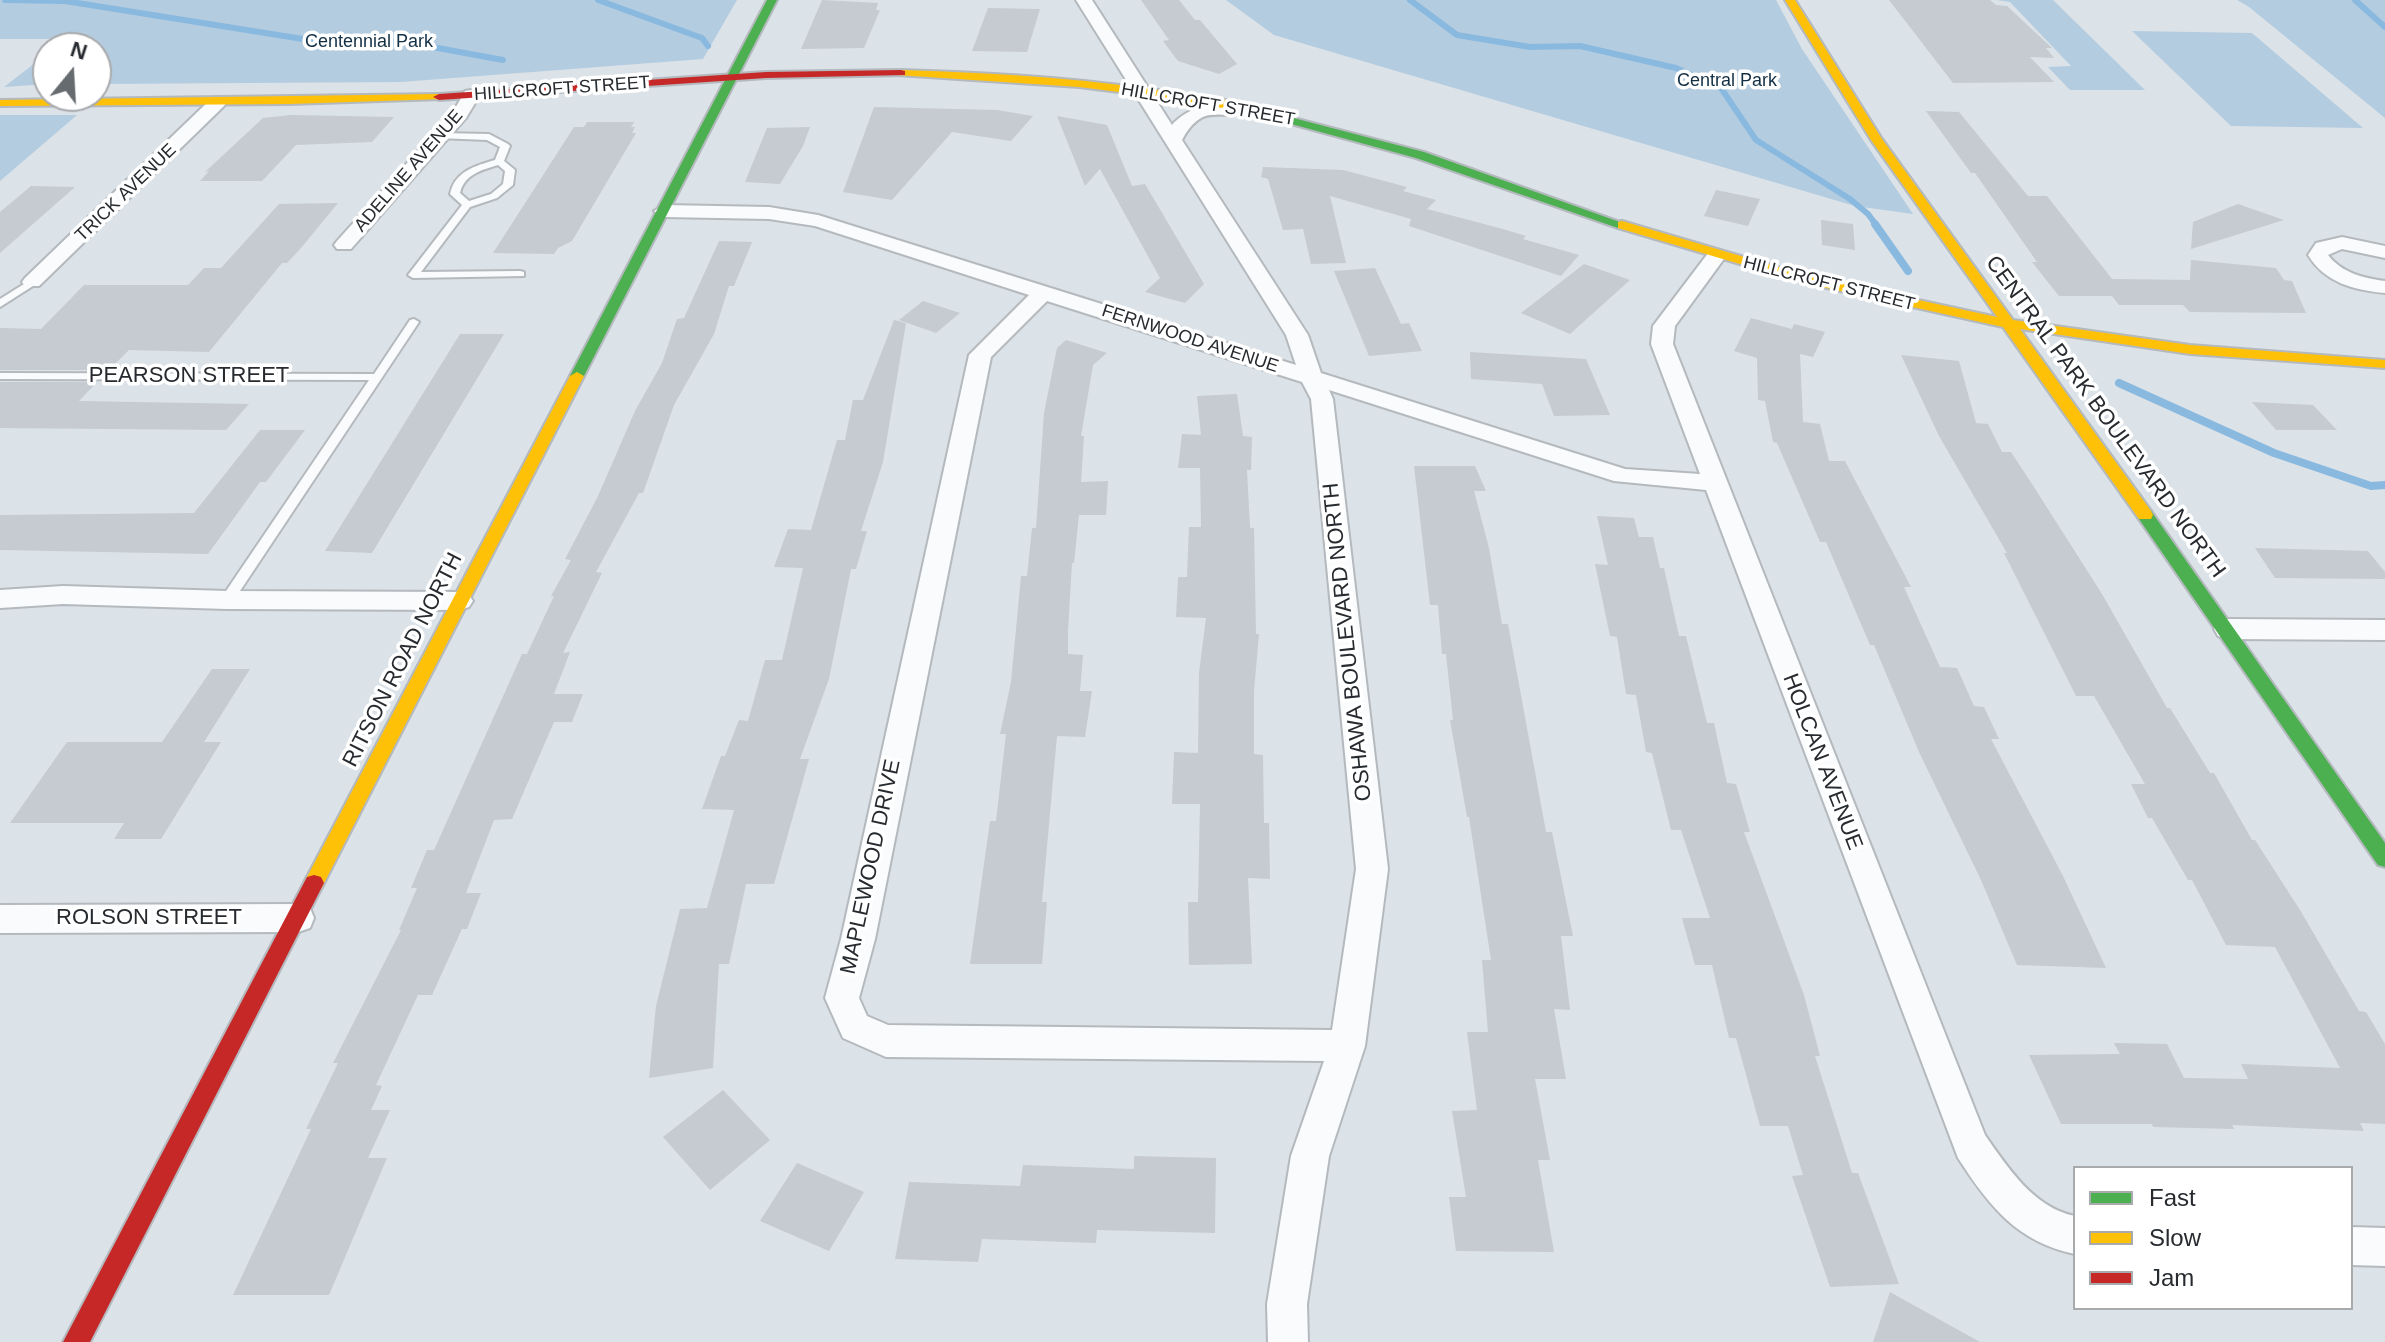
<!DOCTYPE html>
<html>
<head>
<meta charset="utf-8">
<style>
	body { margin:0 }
	#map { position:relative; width:2385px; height:1342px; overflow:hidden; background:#dbe2e8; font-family:Arial,sans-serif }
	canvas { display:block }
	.legend { position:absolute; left:2073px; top:1166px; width:280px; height:144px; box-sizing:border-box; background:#fff; border:2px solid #a9aaac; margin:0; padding:10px 14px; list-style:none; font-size:24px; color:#272b2f }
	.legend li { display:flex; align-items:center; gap:16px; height:40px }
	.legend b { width:40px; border:2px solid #a9aaac }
	.north { position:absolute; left:32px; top:32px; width:80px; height:80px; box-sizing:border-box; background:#fff; border:2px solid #a9aaac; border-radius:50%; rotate:18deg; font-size:22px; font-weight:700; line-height:32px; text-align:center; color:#272b2f }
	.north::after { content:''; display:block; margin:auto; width:28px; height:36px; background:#666b70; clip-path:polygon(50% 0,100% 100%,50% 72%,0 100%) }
</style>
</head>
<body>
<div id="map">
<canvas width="2385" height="1342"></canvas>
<ul class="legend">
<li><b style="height:10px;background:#4caf50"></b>Fast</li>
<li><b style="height:10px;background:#ffc107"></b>Slow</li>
<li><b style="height:10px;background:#c62828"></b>Jam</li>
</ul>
<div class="north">N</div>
</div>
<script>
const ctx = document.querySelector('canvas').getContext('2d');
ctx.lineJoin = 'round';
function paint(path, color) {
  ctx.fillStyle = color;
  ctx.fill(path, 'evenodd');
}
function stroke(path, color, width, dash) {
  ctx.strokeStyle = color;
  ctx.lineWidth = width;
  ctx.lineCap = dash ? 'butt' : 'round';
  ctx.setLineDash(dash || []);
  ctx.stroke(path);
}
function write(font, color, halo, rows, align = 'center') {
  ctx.font = font + ' Arial,sans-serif';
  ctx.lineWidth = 7;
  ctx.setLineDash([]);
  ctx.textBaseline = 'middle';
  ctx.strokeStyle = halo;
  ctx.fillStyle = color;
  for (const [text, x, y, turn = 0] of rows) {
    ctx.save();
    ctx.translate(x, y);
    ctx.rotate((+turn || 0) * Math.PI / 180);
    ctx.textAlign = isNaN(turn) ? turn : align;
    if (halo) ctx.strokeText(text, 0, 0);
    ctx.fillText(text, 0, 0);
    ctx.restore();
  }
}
paint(new Path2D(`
	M0,0H737L703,59L401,82L96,84V48H55L65,39H0Z
	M1226,0H1776L1802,49L1913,214L1855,206L1274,35Z
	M1997,0H2053L2145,90H2070L2048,67L2071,66L2010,2Z
	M2237,0H2385V118L2249,7Z
	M2132,31L2252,33L2363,128L2231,126Z
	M48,53V84L4,87Z
	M0,115H77L0,181Z`), '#b4cce0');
stroke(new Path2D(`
	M5,0L65,1L303,39L405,42L503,60
	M598,0L702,38L708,46
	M1410,0L1457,35L1530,47L1580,46L1676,68L1721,88L1756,140L1850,199L1868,214L1877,226
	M2355,0L2385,27`), '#8ab9df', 6);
stroke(new Path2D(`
	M1875,224L1908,271
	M2119,383L2274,453L2371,486L2385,485`), '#8ab9df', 8);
paint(new Path2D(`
	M822,0L878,3L876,10H880L864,48L801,49Z
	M1141,0H1179L1195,20H1200L1237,64L1219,74L1178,61L1163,41L1169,40Z
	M1889,0H1990L1996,5L2007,6L2052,48H2046L2054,58L2030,57L2054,82L1953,83Z
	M988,8L1040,9L1027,52L972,51Z
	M874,107L997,110L1033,116L1011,141L952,132L892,200L843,192Z
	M1926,111L1959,112L2028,196H2047L2112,279L2190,280L2191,260L2276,268L2284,280L2292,281L2306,313L2190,312L2183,305H2119L2112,296H2059L2032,262H2037L1975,173H1971Z
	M291,115L394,117L372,142L296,145L262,181H200L209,171L205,172L263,118Z
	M1057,116L1107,125L1132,186L1145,184L1204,284L1185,303L1145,292L1160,278L1100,169L1085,186Z
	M587,122H634L631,127H635L632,133H636L572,241L558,248L554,254L493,253L574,127H584Z
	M810,127L803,146L780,184L745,182L767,128Z
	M1263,167L1343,170L1407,187L1403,191L1436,200L1427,209L1503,229L1526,236L1523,239L1579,255L1561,276L1409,226L1411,219L1330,196L1346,263L1311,264L1303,229L1283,230L1268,179L1261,177Z
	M31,186L75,187L0,253V212Z
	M1716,190L1760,199L1748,226L1704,216Z
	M338,203L301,248L287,263H282L209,352L129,350L109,370H0V328L41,329L84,285H188L204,268H221L279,204Z
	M2238,204L2284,220L2191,249L2193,222Z
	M1821,220L1853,224L1855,250L1822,245Z
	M719,241L752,242L734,286H729L714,334L674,405L643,493H639L596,572L602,573L563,653L570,652L554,694H583L572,722H554L512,819L494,820L466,893H481L467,929H462L432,995H418L376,1085L382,1086L371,1110H390L368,1158H387L329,1295H233L311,1129H306L338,1063H333L401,930H399L417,888H411L427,850H434L522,654H527L554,596H551L571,560L565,559L598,496L635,411L662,363L677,319L684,318Z
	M1584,264L1630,280L1570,334L1521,313Z
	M1375,268L1401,324L1409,323L1422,351L1369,356L1334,271Z
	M923,301L960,313L936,333L899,320Z
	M1751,318L1792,329L1794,324L1825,332L1813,357L1800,354L1803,422L1820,424L1829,461H1845L1911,587H1904L1940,667L1957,668L1974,706L1984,707L1999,739H1991L2063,876L2106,968L2017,965L1981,880L1919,752L1874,645H1870L1826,542H1820L1777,443L1773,442L1765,401L1758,400L1757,358L1734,351Z
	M894,320L906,323L883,462L861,531H867L856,569H851L829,679L800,759H809L774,884H746L729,964H719L713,1068L649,1078L656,1006L680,909L707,908L734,810L702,809L721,756H725L739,720L748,721L765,660H782L803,568L774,567L788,529L811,530L837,440H845L853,400H863Z
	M460,334H504L372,553L325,551Z
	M1066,340L1107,353L1093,365L1081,436H1084L1081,482L1108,481L1106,515H1079L1074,563H1072L1068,631V654L1083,655L1080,691H1092L1085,737L1057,736L1042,902H1047L1042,964H970L990,821H996L1006,734H1000L1011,682L1021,576H1027L1032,528H1036L1044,413L1057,348Z
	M1470,352L1586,359L1610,415L1554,416L1542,384L1471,379Z
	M1901,355L1959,361L1976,423L1988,424L2002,452H2011L2032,484L2102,594L2167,708H2170L2210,773H2214L2252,840H2255L2300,910L2359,1011L2366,1012L2385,1044V1124L2360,1123L2364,1131L2232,1125L2234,1129L2153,1127L2152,1124H2061L2029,1055L2120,1054L2114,1043L2167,1044L2184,1078L2248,1079L2241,1064L2340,1068L2275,947L2226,945L2192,880H2188L2152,818H2148L2131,784H2145L2094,696H2076L2004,553H2007L1939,436Z
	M0,382H97L79,401L249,404L226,430L0,428Z
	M1237,394L1243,436L1252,437L1251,470H1247L1250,528H1254L1256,634H1259L1254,691V754L1263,755L1264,823H1269L1270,879L1248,878L1252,964L1189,965L1188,902H1198L1200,804H1172L1174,752L1198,753L1199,673L1206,618L1176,617L1178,577H1187L1189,527H1201L1200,468H1178L1182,434L1201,435L1197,396Z
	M2252,402L2313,405L2337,430H2276Z
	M260,430H305L266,482H260L208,554L0,550V515L194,513Z
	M1414,466H1475L1486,491H1474L1489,548L1502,624H1508L1546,832H1552L1573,936H1561L1570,1010L1554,1009L1566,1079H1535L1550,1160H1538L1554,1252L1456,1251L1449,1197H1466L1452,1111L1477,1110L1467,1032H1488L1482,960H1491L1469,817H1467L1450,720H1453L1446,654H1442L1438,605H1430Z
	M1597,516L1634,518L1639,537H1653L1660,568H1664L1679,636H1686L1707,723H1714L1727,783L1736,784L1750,832H1744L1804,995L1820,1056H1815L1852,1173H1858L1899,1284L1830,1287L1792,1176L1803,1175L1788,1126H1760L1736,1038H1729L1712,965H1695L1682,918H1710L1681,830H1671L1652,753L1646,752L1636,695L1626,694L1617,637L1610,636L1595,564L1608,565Z
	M2255,548L2368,551L2385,572V579L2275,578Z
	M212,669H250L204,742H221L161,839H114L124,823H10L67,742H162Z
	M723,1090L770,1140L710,1190L663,1137Z
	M1134,1156L1216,1158L1215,1233L1097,1230L1096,1243L982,1239L978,1262L895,1259L909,1182L1020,1186L1023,1165L1134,1169Z
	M797,1163L864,1192L829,1251L760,1221Z
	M1890,1292L1980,1342H1873Z`), '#c5cbd0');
const lane = new Path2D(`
	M441,133L489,134L508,144L510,146L504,161L515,170L513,185L497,198L470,207L421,272L520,271L524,272V276L413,278L408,275L462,205L450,194C455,171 475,166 495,160L500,147L487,140L438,138V134ZM498,165L505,171L503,184L491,194L469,201L460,193C464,175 481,170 498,165Z
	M32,279L36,280V284L0,307V299Z
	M414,319L419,322L232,603H222L220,600L222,597L369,380L0,379V373L374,374L410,320Z`);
const street = new Path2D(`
	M1076,0H1092L1172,125C1185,108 1230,92 1248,108C1227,127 1206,96 1182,140L1308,335L1321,373L1625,469L1700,474L1651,344L1653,326L1709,252H1723L1726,256L1675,326L1673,344L1985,1135C2008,1168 2034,1208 2075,1216V1254C2017,1242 1989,1206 1958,1158L1706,490L1614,481L1329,390L1333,399L1388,869L1365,1046L1329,1156L1307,1304L1308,1342H1268L1267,1304L1291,1156L1324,1061L886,1057L843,1038L825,998L841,939L969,355L1029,295L815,226L769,219L664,217L654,211L664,205L769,207L818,215L1296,365L1286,335ZM1047,301L1302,382L1311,399L1356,869L1332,1030L888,1025L867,1016L859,998L875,939L991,357Z
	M471,90L480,95L466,118L351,249H337L334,245L337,241L453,112L465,91Z
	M218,97L224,98L227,102L224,106L39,286H25L22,282L25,278L212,98Z
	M2342,237L2385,246V258L2342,249L2328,255C2342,273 2363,278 2385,281V293C2354,290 2325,283 2308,255L2316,243Z
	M63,586L227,591L460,592L469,595L473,601L469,607L460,610L227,609L63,604L0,608V590Z
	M2228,619L2385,620V640L2228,639L2218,636L2214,629L2218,622Z
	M298,904L310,908L314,918L310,928L298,932L0,933V905Z
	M2351,1227L2385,1228V1266L2351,1265Z`);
const fast = new Path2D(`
	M767,0H777L584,376L577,380L572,379L570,376Z
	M1255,108L1424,152L1628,225L1618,228L1416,158L1251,113L1249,111Z
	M2145,510L2151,511L2385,843V867L2378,865L2139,519L2137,515L2139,511Z`);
const slow = new Path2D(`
	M1785,0H1795L1882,139L2013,320L2190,345L2385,360V368L2190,354L2020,329L2151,511L2153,515L2151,519H2139L2003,327L1804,283L1618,228V222L1622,221L1812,277L1997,317L1871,140Z
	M901,70C1000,73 1098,79 1195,96C1215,99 1245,100 1261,111L1255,114L1167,98L1079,87L897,75L896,73Z
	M439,94L443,95V99L289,104L0,106V100Z
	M577,372L584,376L321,889L314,891L307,889L304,883L307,877L570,376Z`);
const jam = new Path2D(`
	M901,70L905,71V75L766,78L439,100L433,97L439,94L766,72Z
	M314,875L321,877L324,883L90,1342H63L307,877Z`);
stroke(lane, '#b4b9be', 4);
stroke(street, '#b4b9be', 4);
stroke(fast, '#b4b9be', 4);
stroke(slow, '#b4b9be', 4);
stroke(jam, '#b4b9be', 4);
paint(lane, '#fafbfc');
paint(street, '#fafbfc');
paint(fast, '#4caf50');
paint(slow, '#ffc107');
paint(jam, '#c62828');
write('18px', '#122f44', '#fff', [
	["Centennial Park",369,42],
	["Central Park",1727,81]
]);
write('18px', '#272b2f', '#fff', [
	["HILLCROFT STREET",562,89,-4],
	["HILLCROFT STREET",1208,105,10],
	["ADELINE AVENUE",409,171,-49],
	["TRICK AVENUE",126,193,-44],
	["HILLCROFT STREET",1829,284,14],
	["FERNWOOD AVENUE",1190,339,18]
]);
write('22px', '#272b2f', '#fff', [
	["PEARSON STREET",189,376],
	["CENTRAL PARK BOULEVARD NORTH",2105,417,54],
	["OSHAWA BOULEVARD NORTH",1348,642,-96],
	["RITSON ROAD NORTH",403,660,-63],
	["HOLCAN AVENUE",1822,762,69],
	["MAPLEWOOD DRIVE",871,867,-78],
	["ROLSON STREET",149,918]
]);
</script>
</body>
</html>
